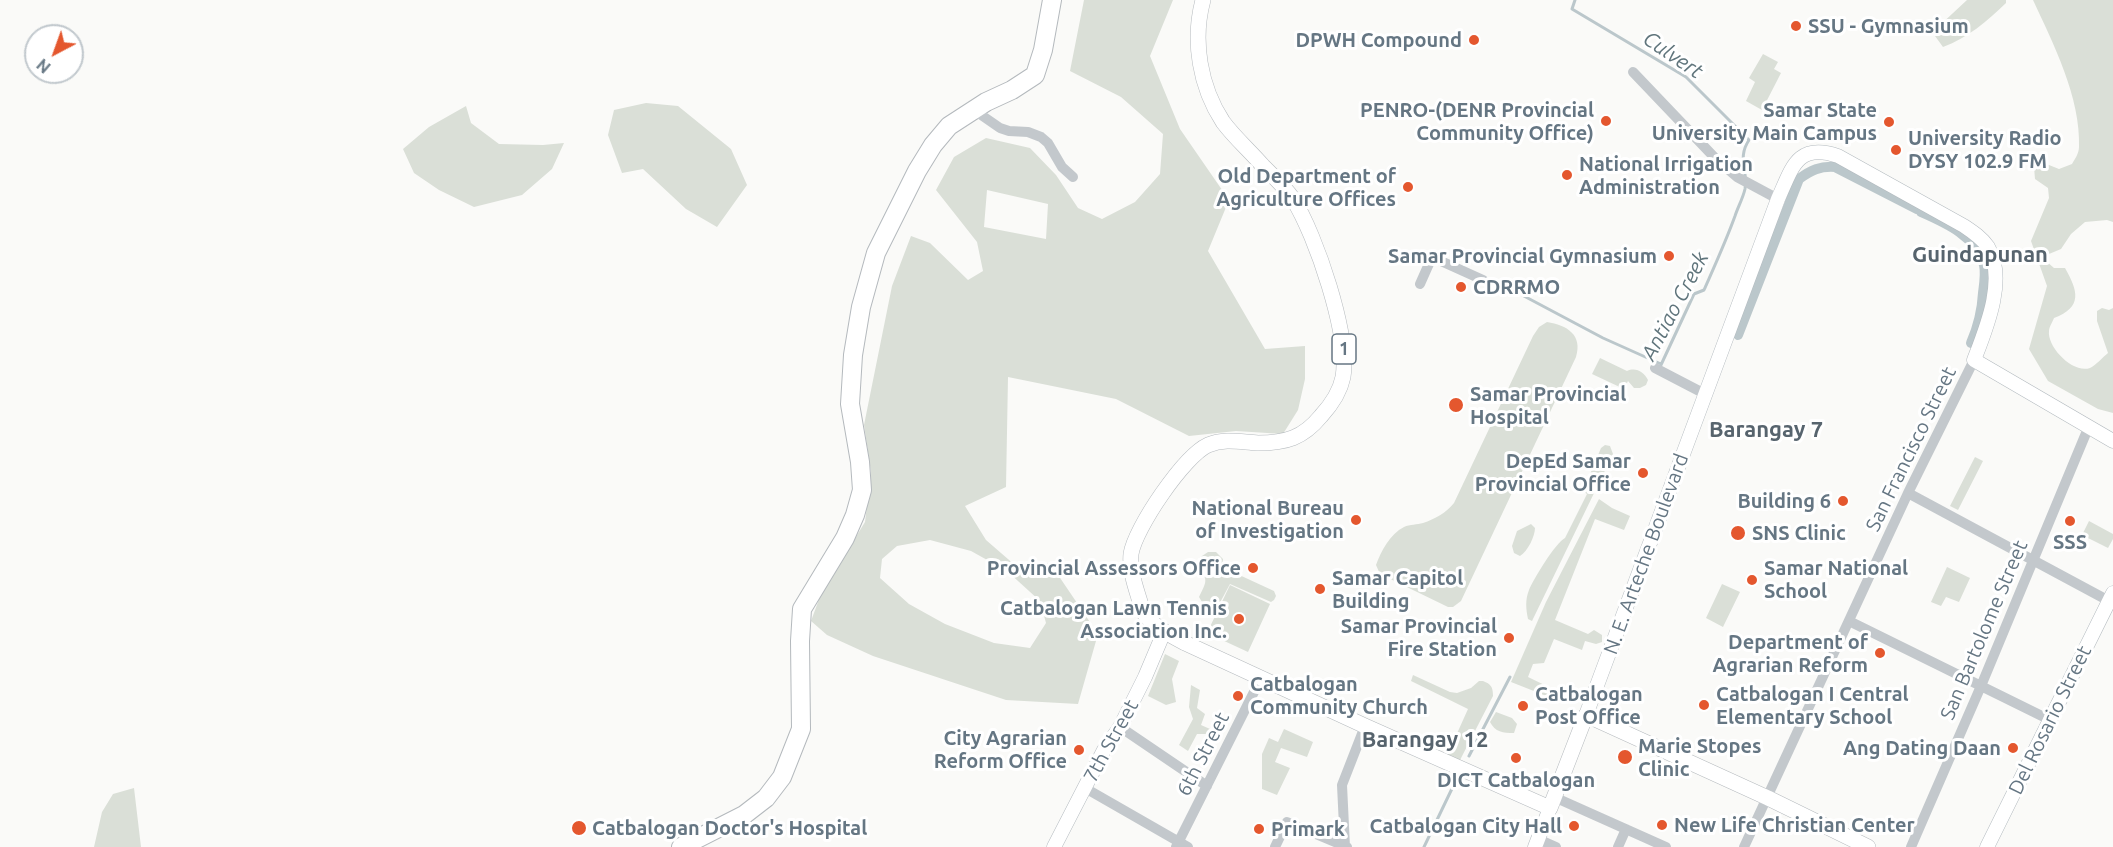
<!DOCTYPE html>
<html>
<head>
<meta charset="utf-8">
<style>
	body { margin:0 }
	#map { position:relative; width:2113px; height:847px; overflow:hidden; background:#fafaf8; font-family:Ubuntu,sans-serif }
	canvas { display:block }
	.north { position:absolute; left:24px; top:24px; width:60px; height:60px; box-sizing:border-box; background:#fff; border:2px solid #c1c8cd; border-radius:50%; rotate:221deg; font-size:16px; font-weight:700; line-height:24px; text-align:center; color:#657683 }
	.north::after { content:''; display:block; margin:auto; width:21px; height:27px; background:#e4572e; clip-path:polygon(50% 0,100% 100%,50% 72%,0 100%) }
</style>
</head>
<body>
<div id="map">
<canvas width="2113" height="847"></canvas>
<div class="north">N</div>
</div>
<script>
const ctx = document.querySelector('canvas').getContext('2d');
ctx.lineJoin = 'round';
function paint(path, color) {
  ctx.fillStyle = color;
  ctx.fill(path, 'evenodd');
}
function stroke(path, color, width, dash) {
  ctx.strokeStyle = color;
  ctx.lineWidth = width;
  ctx.lineCap = dash ? 'butt' : 'round';
  ctx.setLineDash(dash || []);
  ctx.stroke(path);
}
function write(font, color, halo, rows, align = 'center') {
  ctx.font = font + ' Ubuntu,sans-serif';
  ctx.lineWidth = 6;
  ctx.setLineDash([]);
  ctx.textBaseline = 'middle';
  ctx.strokeStyle = halo;
  ctx.fillStyle = color;
  for (const [text, x, y, turn = 0] of rows) {
    ctx.save();
    ctx.translate(x, y);
    ctx.rotate((+turn || 0) * Math.PI / 180);
    ctx.textAlign = isNaN(turn) ? turn : align;
    if (halo) ctx.strokeText(text, 0, 0);
    ctx.fillText(text, 0, 0);
    ctx.restore();
  }
}
paint(new Path2D(`
	M1084,0H1173L1150,56L1180,129L1229,200L1208,251L1265,349L1305,346V379L1298,410L1283,434L1236,431L1189,436L1116,399L1008,377L1006,487L965,506L986,540L1016,566L1050,563L1098,634L1078,704L1006,700L873,656L827,635L811,621L821,594L865,522L871,472L864,425L892,286L911,236L930,243L968,280L983,271L977,242L936,190L954,157L986,138L1030,148L1056,175L1078,208L1102,219L1135,202L1160,174L1163,134L1121,97L1070,71ZM987,190L1048,204L1046,239L984,227ZM930,540L971,551L1007,571L1040,601L1046,623L1030,648L994,643L945,624L909,604L880,578L882,559L897,546Z
	M1967,0H2006V3C1987,21 1968,38 1943,47L1935,36L1938,27Z
	M2033,0H2113V222L2107,220L2085,222L2071,234L2061,249L2049,254L2046,261L2054,268H2065C2078,291 2083,307 2054,318C2053,321 2049,327 2049,331C2047,347 2073,374 2090,368C2096,365 2103,357 2108,353L2097,321V311L2102,308L2109,310L2113,308V413L2098,409L2048,381L2029,349L2047,286L2031,241L2049,198L2048,188L2035,179L2034,167L2044,163L2059,169L2072,164C2075,159 2079,153 2079,147C2081,98 2053,43 2033,0Z
	M1763,54L1778,62L1774,69L1781,73L1762,110L1746,101L1755,82L1749,78Z
	M646,103L678,106L731,149L747,185L717,227L686,209L643,169L622,173L608,135L614,110Z
	M466,106L471,123L499,144L543,145L564,143L552,169L522,195L474,207L439,190L414,173L403,149L429,127Z
	M1547,322C1567,325 1583,335 1576,357L1461,601L1453,607H1448L1380,574L1376,565C1381,551 1390,534 1404,527C1410,524 1417,525 1423,523C1435,519 1446,513 1454,503L1533,336L1539,327Z
	M1600,358L1627,371C1636,367 1644,372 1648,380L1646,385L1640,388H1634L1628,381L1624,389L1592,374Z
	M1605,445L1610,446L1613,454L1532,621L1528,619C1526,609 1525,600 1529,590C1533,580 1556,542 1565,538L1587,494L1583,491L1601,448Z
	M1975,457L1983,461L1958,510L1950,506Z
	M1599,499L1612,508L1630,516L1624,530L1595,519L1555,620L1588,634L1594,630L1602,635V642L1596,644L1585,641L1582,650L1554,639L1544,663L1533,664L1528,677L1559,692L1560,696L1554,699L1511,682L1546,602Z
	M2089,521L2113,534V539L2108,548L2082,535Z
	M1531,524L1535,528C1535,536 1528,551 1520,556L1514,553L1512,546L1517,531Z
	M1208,552H1216L1223,559L1222,567L1274,591L1276,596L1274,600L1271,602L1230,584L1216,610L1205,607L1199,597C1205,584 1210,579 1198,569L1199,558Z
	M1947,567L1970,578L1959,602L1946,597L1941,606L1931,602Z
	M1722,584L1740,592L1723,627L1706,618Z
	M1230,585L1270,604L1248,652L1207,633Z
	M1165,654L1179,661L1172,679L1176,702L1166,705L1148,696Z
	M1413,675L1450,692L1457,693L1471,688L1479,681H1483C1491,684 1493,687 1493,696L1459,762L1444,755L1445,750L1450,749L1468,709L1411,681Z
	M1191,685L1200,690L1197,708L1205,714L1201,725L1210,729L1208,734H1197L1188,751L1179,745L1193,719L1189,707Z
	M1496,712L1512,718L1517,724L1514,733C1503,733 1495,732 1490,722Z
	M1284,729L1313,742L1307,757L1281,748L1275,762L1290,768L1277,795L1262,789V754L1269,738L1278,742Z
	M134,788L141,847H94L102,812L113,794Z`), '#dadfd7');
stroke(new Path2D(`
	M1575,0L1572,9L1686,77L1749,140C1737,158 1748,169 1745,189C1743,198 1738,207 1735,216C1726,241 1715,265 1704,290L1694,294L1660,367
	M1522,295L1603,338L1661,364
	M1469,756L1510,677
	M1424,847L1459,774`), '#bbc7cb', 3);
stroke(new Path2D(`
	M1921,212C1946,223 1976,236 1984,265C1986,273 1984,285 1983,293C1982,311 1978,327 1971,343
	M1738,335L1799,179C1811,170 1820,166 1835,167L1917,209`), '#bbc7cb', 10);
const secondary = new Path2D(`
	M1586,715L1778,199C1792,168 1797,142 1838,156L1964,226C1973,232 1982,238 1988,247C2007,279 1986,329 1974,360L2113,441
	M1054,847L1104,750L1120,727L1145,677L1164,632
	M1535,847L1550,808
	M1987,847L2113,593`);
const primary = new Path2D(`
	M1203,0C1192,41 1200,87 1223,122C1234,137 1250,151 1263,166C1273,176 1285,187 1293,199C1316,235 1350,336 1343,377C1340,392 1332,404 1321,416C1303,438 1286,443 1258,443C1240,442 1225,438 1208,445C1184,456 1135,528 1131,554C1129,573 1138,593 1143,612C1154,627 1168,634 1185,643L1365,726L1550,808L1586,715L1768,798L1868,847`);
const highway = new Path2D(`
	M681,847L744,815L766,798L782,777L801,729L800,641L802,609L845,538L855,515L862,490L860,462L850,404L853,355L861,307L876,253L917,171L933,145L949,126L986,102L1012,90L1035,75L1043,50L1052,0`);
stroke(secondary, '#b3babf', 15);
stroke(primary, '#b5babe', 16);
stroke(highway, '#b4b9bd', 20);
stroke(new Path2D(`
	M1633,72L1715,158L1737,177L1778,199
	M974,110L1000,128L1009,131L1028,132L1041,137L1048,143L1062,167L1073,177
	M1420,284L1432,257L1483,280
	M1655,368L1705,394
	M1908,493L2109,601
	M1849,621L2050,720
	M1120,727L1207,786
	M1085,788L1188,847
	M1554,797L1666,847
	M1538,839L1556,847
	M1176,847L1261,678
	M1275,847L1287,822L1347,847
	M1345,847L1342,785L1365,726
	M1618,847L1626,829
	M1744,847L1908,493L1974,360
	M1911,847L1981,686L2089,426`), '#c3c8cc', 10);
stroke(secondary, '#fff', 14);
stroke(primary, '#fff', 15);
stroke(highway, '#fff', 18);
for (const [x, y, r, color] of [
	[1796,26,6,"#e4572e"],
	[1474,40,6,"#e4572e"],
	[1606,121,6,"#e4572e"],
	[1889,122,6,"#e4572e"],
	[1896,150,6,"#e4572e"],
	[1567,175,6,"#e4572e"],
	[1408,187,6,"#e4572e"],
	[1669,256,6,"#e4572e"],
	[1461,287,6,"#e4572e"],
	[1456,405,8,"#e4572e"],
	[1643,473,6,"#e4572e"],
	[1843,501,6,"#e4572e"],
	[1356,520,6,"#e4572e"],
	[2070,521,6,"#e4572e"],
	[1738,533,8,"#e4572e"],
	[1253,568,6,"#e4572e"],
	[1752,580,6,"#e4572e"],
	[1320,589,6,"#e4572e"],
	[1239,619,6,"#e4572e"],
	[1509,638,6,"#e4572e"],
	[1880,653,6,"#e4572e"],
	[1238,696,6,"#e4572e"],
	[1704,705,6,"#e4572e"],
	[1523,706,6,"#e4572e"],
	[2013,748,6,"#e4572e"],
	[1079,750,6,"#e4572e"],
	[1625,757,8,"#e4572e"],
	[1516,758,6,"#e4572e"],
	[1662,825,6,"#e4572e"],
	[1574,826,6,"#e4572e"],
	[579,828,8,"#e4572e"],
	[1259,829,6,"#e4572e"]
]) {
  const dot = new Path2D();
  dot.arc(x, y, r, 0, 2 * Math.PI);
  ctx.fillStyle = color;
  ctx.fill(dot);
  stroke(dot, '#fff', 2);
}
for (const [x, y, w] of [
	[1344,349,24]
]) {
  const box = new Path2D();
  box.roundRect(x - w / 2, y - 15, w, 30, 4.5);
  ctx.fillStyle = '#fff';
  ctx.fill(box);
  stroke(box, '#657683', 1.5);
}
write('bold 18px', '#657683', null, [
	["1",1344,349]
]);
write('bold 20px', '#657683', '#fff', [
	["SSU - Gymnasium",1808,26],
	["DPWH Compound",1462,40,"right"],
	["PENRO-(DENR Provincial",1594,110,"right"],
	["Community Office)",1594,133,"right"],
	["Samar State",1877,110,"right"],
	["University Main Campus",1877,133,"right"],
	["University Radio",1908,138],
	["DYSY 102.9 FM",1908,161],
	["National Irrigation",1579,164],
	["Administration",1579,187],
	["Old Department of",1396,176,"right"],
	["Agriculture Offices",1396,199,"right"],
	["Samar Provincial Gymnasium",1657,256,"right"],
	["CDRRMO",1473,287],
	["Samar Provincial",1470,394],
	["Hospital",1470,417],
	["DepEd Samar",1631,461,"right"],
	["Provincial Office",1631,484,"right"],
	["Building 6",1831,501,"right"],
	["National Bureau",1344,508,"right"],
	["of Investigation",1344,531,"right"],
	["SNS Clinic",1752,533],
	["SSS",2070,542,"center"],
	["Provincial Assessors Office",1241,568,"right"],
	["Samar National",1764,568],
	["School",1764,591],
	["Samar Capitol",1332,578],
	["Building",1332,601],
	["Catbalogan Lawn Tennis",1227,608,"right"],
	["Association Inc.",1227,631,"right"],
	["Samar Provincial",1497,626,"right"],
	["Fire Station",1497,649,"right"],
	["Department of",1868,642,"right"],
	["Agrarian Reform",1868,665,"right"],
	["Catbalogan",1250,684],
	["Community Church",1250,707],
	["Catbalogan",1535,694],
	["Post Office",1535,717],
	["Catbalogan I Central",1716,694],
	["Elementary School",1716,717],
	["City Agrarian",1067,738,"right"],
	["Reform Office",1067,761,"right"],
	["Marie Stopes",1638,746],
	["Clinic",1638,769],
	["Ang Dating Daan",2001,748,"right"],
	["DICT Catbalogan",1516,780,"center"],
	["New Life Christian Center",1674,825],
	["Catbalogan City Hall",1562,826,"right"],
	["Catbalogan Doctor's Hospital",592,828],
	["Primark",1271,829]
], 'left');
write('20px', '#657683', '#fff', [
	["San Francisco Street",1911,449,-64],
	["N. E. Arteche Boulevard",1646,554,-70],
	["San Bartolome Street",1984,630,-67],
	["Del Rosario Street",2050,720,-64],
	["7th Street",1111,741,-61],
	["6th Street",1203,754,-63]
]);
write('italic 21px', '#60757c', '#fff', [
	["Culvert",1673,55,34],
	["Antiao Creek",1675,306,-62]
]);
write('bold 22px', '#57646e', '#fff', [
	["Guindapunan",1980,255],
	["Barangay 7",1766,430],
	["Barangay 12",1425,740]
]);
</script>
</body>
</html>
